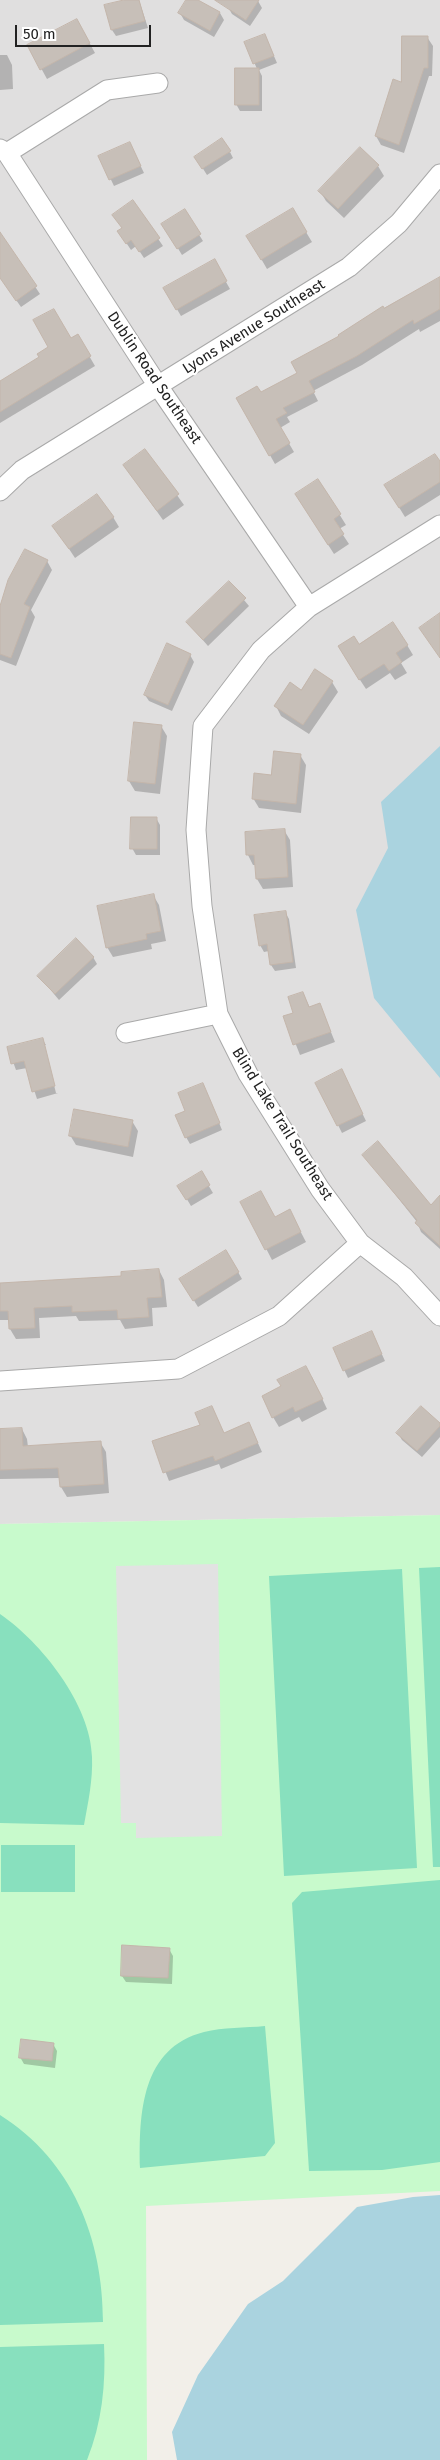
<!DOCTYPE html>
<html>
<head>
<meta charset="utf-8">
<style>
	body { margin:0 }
	#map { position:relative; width:440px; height:2460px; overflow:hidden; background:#f2efe9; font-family:"Fira Sans",sans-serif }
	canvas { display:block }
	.scale { position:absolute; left:15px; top:25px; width:136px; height:22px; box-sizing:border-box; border:2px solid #222; border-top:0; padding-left:6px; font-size:15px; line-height:18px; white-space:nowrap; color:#222; -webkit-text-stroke:4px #fff; paint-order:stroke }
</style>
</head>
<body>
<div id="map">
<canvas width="440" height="2460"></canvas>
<div class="scale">50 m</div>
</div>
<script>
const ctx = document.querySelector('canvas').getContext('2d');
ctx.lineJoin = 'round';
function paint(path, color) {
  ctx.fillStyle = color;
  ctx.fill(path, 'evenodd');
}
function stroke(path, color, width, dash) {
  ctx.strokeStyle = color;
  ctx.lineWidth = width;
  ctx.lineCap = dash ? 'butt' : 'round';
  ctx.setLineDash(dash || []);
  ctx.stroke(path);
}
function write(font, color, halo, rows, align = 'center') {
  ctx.font = font + ' "Fira Sans",sans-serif';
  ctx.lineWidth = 4.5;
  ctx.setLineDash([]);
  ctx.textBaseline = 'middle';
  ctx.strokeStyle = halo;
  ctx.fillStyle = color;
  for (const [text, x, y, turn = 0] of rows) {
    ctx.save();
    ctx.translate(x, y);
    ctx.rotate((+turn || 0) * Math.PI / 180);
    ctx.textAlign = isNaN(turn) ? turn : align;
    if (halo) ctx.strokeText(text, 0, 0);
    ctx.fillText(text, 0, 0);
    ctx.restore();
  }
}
paint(new Path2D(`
	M0,0H440V1515L0,1524Z`), '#e0dfdf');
paint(new Path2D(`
	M440,1515V2191L146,2206L147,2460H0V1524Z`), '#c8facc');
paint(new Path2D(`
	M440,1567V1867H433L419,1568Z
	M402,1569L417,1868L284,1876L269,1576Z
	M0,1614C41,1642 91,1705 92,1757C93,1780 88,1803 84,1825L0,1823Z
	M1,1845H75V1892H1Z
	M440,1880V2162L382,2170L309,2171L292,1903L302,1892Z
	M265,2026L275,2143L265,2156L140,2168C139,2114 141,2048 204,2032C223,2027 245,2028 265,2026Z
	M0,2115C73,2161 103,2239 103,2322L0,2325Z
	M104,2344C106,2384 102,2423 87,2460H0V2347Z`), '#88e0be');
paint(new Path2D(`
	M218,1564L222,1836L136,1838V1823H121L116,1566Z`), '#e2e2e2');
paint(new Path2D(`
	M440,746V1078L374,998L356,910L388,848L381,802Z
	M440,2195V2460H177L172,2432L198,2375L248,2304L283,2281L357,2207L413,2197Z`), '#aad3df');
paint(new Path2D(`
	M129,0H139L148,28L116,36L112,30Z
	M187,0H196L220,13L224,20L214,37L184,20L180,13Z
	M233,0L258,1L262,8L250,26L232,14L228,7Z
	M77,20L95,53L47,79L29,46Z
	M265,35L277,63L259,70L262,76V111H240L236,104L257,69L246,43Z
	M427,37L433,46L432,76H429L404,153L381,145L376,136Z
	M0,55H7L12,65L13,89L0,90Z
	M133,150L144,173L114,186L100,157Z
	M230,152L233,158L207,175L200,164Z
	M378,166L384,176L344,218L326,201L320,191Z
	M133,202L163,246L144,258L136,246L131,250L123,238V229Z
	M292,209L312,242L267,269L248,236Z
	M184,211L203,241L182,255L163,224Z
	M6,243L40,294L21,307L0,277V247Z
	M214,261L230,289L181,316L165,289Z
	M440,278V321L420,332L419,329L362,365L313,391L318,401L287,417L290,422L280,428L294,452L275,464L238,399L260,394L298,373L341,337Z
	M77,335L95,366L0,423V383Z
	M145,450L184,505L163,520L124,465Z
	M440,463V495L405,517L392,496Z
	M318,480L346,525L339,529L349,544L334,554L302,504Z
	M113,517L119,527L75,558L54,526Z
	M47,561L52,570L31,610L35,617L16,666L0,660V610Z
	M229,582L249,606L208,646L188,623Z
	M407,645L413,655L401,663L407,673L395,680L390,673L366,689L345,657L359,646Z
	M190,655L194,662L172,711L149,701L145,695Z
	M332,682L338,692L309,734L281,716L276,706L301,691Z
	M161,726L167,736L160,794L135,791L129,781Z
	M300,755L306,765L301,813L259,808L253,798L272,776Z
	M156,818L160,825V855H136L132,848Z
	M284,830L290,840L293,887L263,889L257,879L256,865H253L248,855L246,833Z
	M153,895L159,905L166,941L151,944L152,949L113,957L107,947Z
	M285,912L289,919L296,968L275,971L271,965L269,951L264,952L260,945Z
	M93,957L97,964L59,1000L39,976Z
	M303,993L310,1008L320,1005L335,1042L300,1055L285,1017L295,1013Z
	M42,1039L46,1045H44L56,1093H58L37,1099L27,1068L16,1070L8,1048Z
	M345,1078L366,1121L342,1133L317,1083Z
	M206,1091L222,1130L190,1144L186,1137L187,1112Z
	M132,1121L138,1131L133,1157L76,1145L70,1135Z
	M364,1155L431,1207L440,1210V1249L421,1232L417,1222Z
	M201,1173L213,1193L191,1206L179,1186Z
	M242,1202L275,1218L295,1221L306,1242L272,1260Z
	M159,1270L164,1280L167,1307L152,1308L153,1326L125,1329L120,1320L79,1321L76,1316L39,1318L40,1338L16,1339L10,1329V1320H0V1284L123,1277Z
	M238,1272L242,1279L198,1307L185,1286Z
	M375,1339L385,1361L348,1378L334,1348Z
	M312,1377L327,1409L302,1422L299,1417L279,1427L273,1417Z
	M212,1407L224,1434L253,1432L262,1452L221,1469L219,1464L169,1481L154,1442L202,1426Z
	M440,1424V1437L422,1457L402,1440L398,1433Z
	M22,1429L27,1439L28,1447L100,1442L106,1452L109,1493L67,1497L61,1487L60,1478L0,1479V1430Z
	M169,1949L173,1956L172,1984L126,1982L122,1976Z
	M53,2044L57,2051L55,2068L24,2064L20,2057Z`), '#0003');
const building = new Path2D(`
	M124,0H139L145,21L111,30L104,5Z
	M186,0H198L220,12L210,31L178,13Z
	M215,0H259L246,20Z
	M77,19L90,43L40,70L27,45Z
	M265,34L274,56L253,64L244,42Z
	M402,36H428V68H424L399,145L375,136L393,79L401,82Z
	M235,68H259V105H235Z
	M222,138L231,151L202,169L194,157Z
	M130,142L141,166L109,180L98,156Z
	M360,147L379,165L338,209L318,191Z
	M133,200L160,238L139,252L131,240L126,244L117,231L122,228L112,215Z
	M293,208L307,232L261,260L246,236Z
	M185,209L201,234L177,249L161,224Z
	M0,232L37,286L16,301L0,278Z
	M215,259L227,281L176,310L163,288Z
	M440,277V309L414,324L413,320L357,356L309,381L315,392L283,408L287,413L276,419L290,443L269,456L236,398L257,386L261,392L297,373L291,362L339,336L338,335L383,306L384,308Z
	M54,309L71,338L78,334L91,356L0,412V381L39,357L37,354L48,347L33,320Z
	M145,449L179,494L157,511L123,465Z
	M435,454L440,461V482L399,508L384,485Z
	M318,479L341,514L334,519L344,534L328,545L295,494Z
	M97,494L114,517L69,549L52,526Z
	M25,549L48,560L24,604L30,607L11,658L0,654V606L8,580Z
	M229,581L246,598L203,640L186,622Z
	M440,613V658L419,628Z
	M393,622L408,645L396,653L402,662L389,671L384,664L359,680L338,646L354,636L359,644Z
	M167,643L191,654L168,705L144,695Z
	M315,669L333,681L303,725L274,706L290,682L301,690Z
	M134,722L162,725L155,784L128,781Z
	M274,751L301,754L296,804L252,799L254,773L271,775Z
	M131,817H157V849H130Z
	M285,829L288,877L256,879L254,855H246L245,832Z
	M154,894L161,931L146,934L147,939L106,948L97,906Z
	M286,911L293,962L270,965L267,944L259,946L254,915Z
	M76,938L94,957L55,994L37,976Z
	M303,992L309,1007L320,1003L331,1032L293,1045L283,1016L293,1013L288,997Z
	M43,1038L55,1086L32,1092L24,1061L11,1064L7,1047Z
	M342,1069L363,1114L337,1126L315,1083Z
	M203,1083L220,1123L185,1138L175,1115L185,1111L178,1093Z
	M74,1109L133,1120L128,1147L69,1136Z
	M378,1141L431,1205L440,1195V1246L415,1223L417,1220L362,1155Z
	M202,1171L210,1185L186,1200L177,1186Z
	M261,1191L275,1217L290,1209L301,1232L265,1250L240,1202Z
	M226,1250L239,1272L193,1301L179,1279Z
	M159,1269L162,1297L147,1298L149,1317L118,1319L117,1310L72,1312V1306L34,1308L35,1328L9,1329L8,1311H0V1283L121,1276V1272Z
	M372,1331L382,1354L343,1371L333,1348Z
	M306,1366L323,1399L295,1412L293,1407L272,1418L262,1396L281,1386L277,1380Z
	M212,1406L224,1433L249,1422L258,1443L215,1461L213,1456L163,1473L152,1441L200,1425L195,1413Z
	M421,1406L440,1423V1426L417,1451L396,1433Z
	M22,1428L23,1446L101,1441L104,1484L60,1487L58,1468L0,1470V1429Z
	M122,1945L170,1948L168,1978L121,1976Z
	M21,2039L54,2043L52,2061L19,2058Z`);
paint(building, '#c7bfb8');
stroke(building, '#c4b6ab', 1);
const minor = new Path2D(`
	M0,149L7,153L158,386L309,607
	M7,153L107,90L158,83
	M0,491L22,470L349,267L399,223L440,174
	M440,525L309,607L261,650L203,726L196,830L202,906L218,1014L248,1074L320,1189L360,1243L404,1277L440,1316
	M126,1033L218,1014
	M0,1381L178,1369L279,1316L360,1243`);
stroke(minor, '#a9a9a9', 21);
stroke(minor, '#fff', 19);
write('15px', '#222', '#fff', [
	["Lyons Avenue Southeast",254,327,-32],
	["Dublin Road Southeast",154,378,56],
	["Blind Lake Trail Southeast",282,1124,58]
]);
</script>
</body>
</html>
